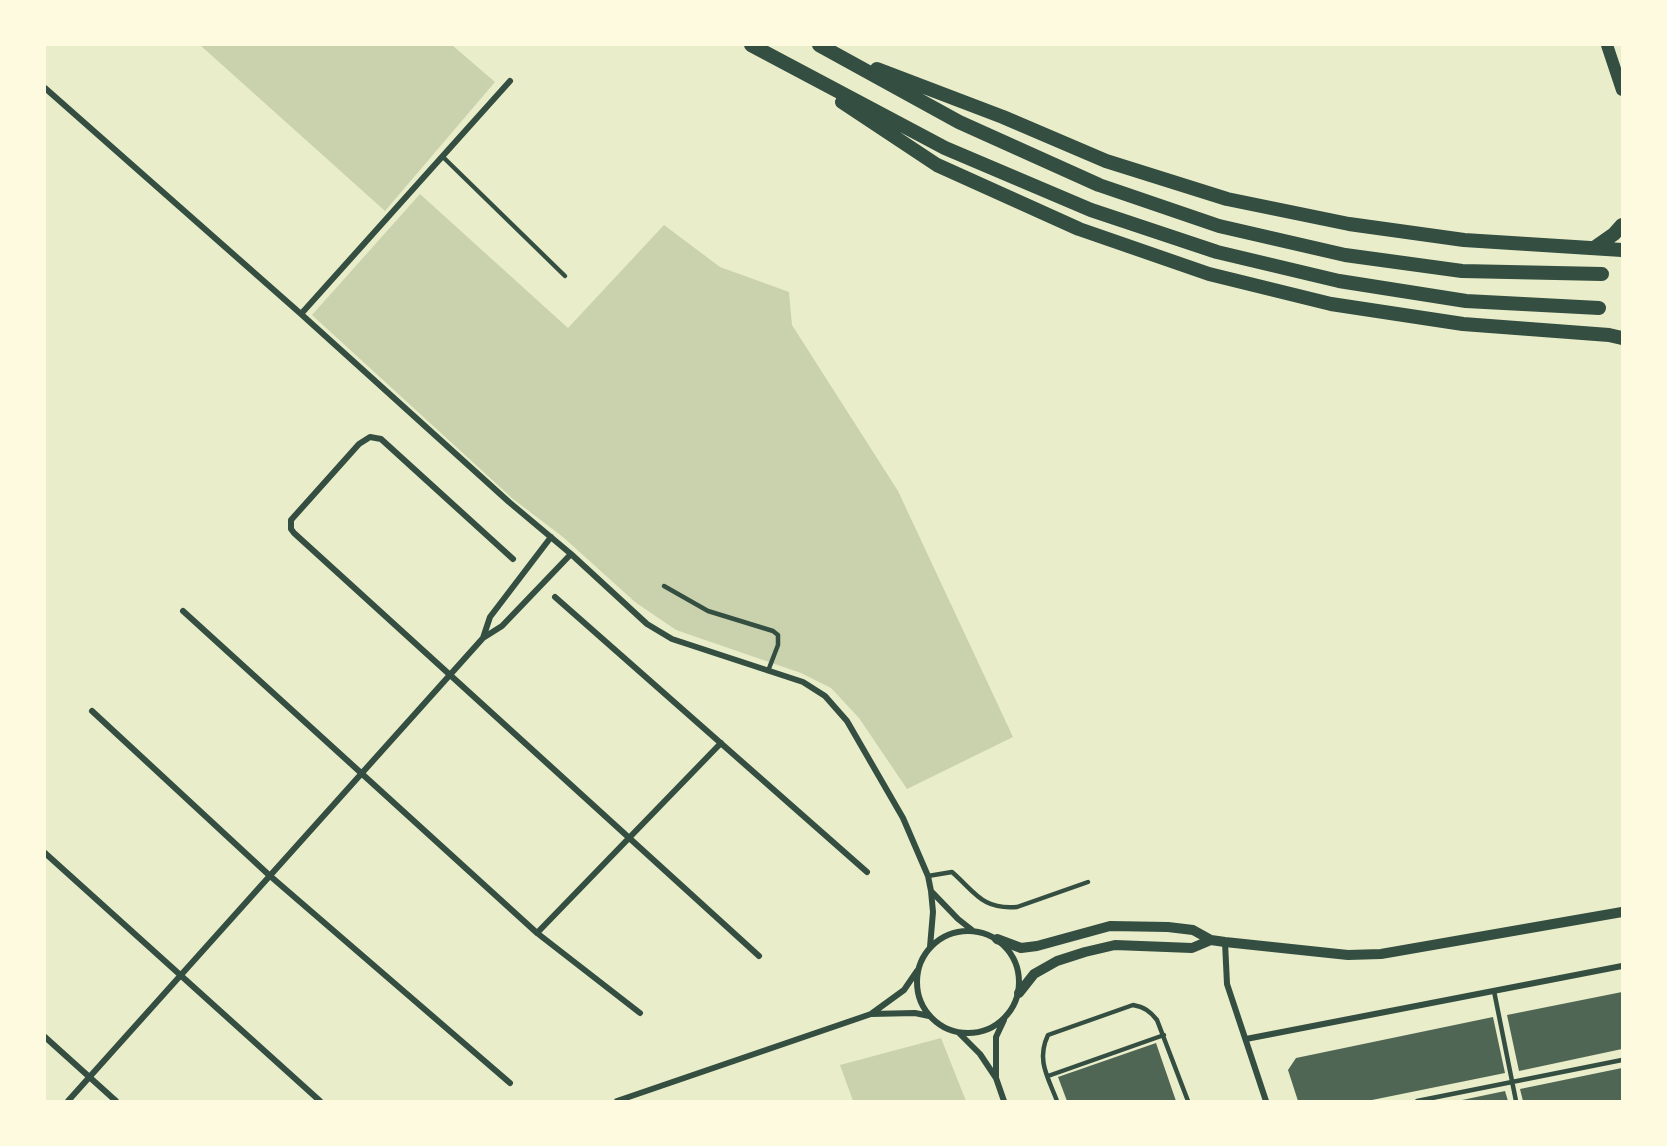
<!DOCTYPE html>
<html>
<head>
<meta charset="utf-8">
<style>
	body { margin:0 }
	#map { position:relative; width:1667px; height:1146px; overflow:hidden; background:#e9edc9; font-family:Manrope,sans-serif }
	canvas { display:block }
	.frame { position:absolute; inset:0; border:46px solid #fefae0; pointer-events:none }
</style>
</head>
<body>
<div id="map">
<canvas width="1667" height="1146"></canvas>
<div class="frame"></div>
</div>
<script>
const ctx = document.querySelector('canvas').getContext('2d');
ctx.lineJoin = 'round';
function paint(path, color) {
  ctx.fillStyle = color;
  ctx.fill(path, 'evenodd');
}
function stroke(path, color, width, dash) {
  ctx.strokeStyle = color;
  ctx.lineWidth = width;
  ctx.lineCap = dash ? 'butt' : 'round';
  ctx.setLineDash(dash || []);
  ctx.stroke(path);
}
paint(new Path2D(`
	M200,45H452L495,82L385,211Z
	M420,194L568,328L664,225L720,267L789,292L792,325L898,491L1013,737L907,789L859,718L831,688L801,673L676,630L635,602L563,537L513,499L312,315Z
	M941,1038L966,1101H853L840,1065Z`), '#cad2ad');
paint(new Path2D(`
	M1622,992V1049L1519,1071L1507,1015Z
	M1493,1017L1505,1073L1367,1101H1298L1288,1070L1296,1058Z
	M1156,1043L1176,1101H1067L1058,1077Z
	M1622,1068V1101H1523L1520,1089Z
	M1505,1091L1508,1101H1462V1100Z`), '#4f6655');
stroke(new Path2D(`
	M443,157L565,276
	M664,586L708,611L773,631L778,635V645L768,671
	M928,876L952,872C975,892 982,910 1017,907L1088,882
	M1494,991L1516,1101
	M1048,1076L1164,1035
	M1057,1101C1048,1077 1036,1060 1048,1035L1133,1005C1144,1007 1150,1011 1157,1020L1188,1101
	M1417,1101L1622,1060`), '#344e41', 4.5);
stroke(new Path2D(`
	M45,88L301,314L509,502L571,554L647,624L672,639L803,682L825,696L847,721L903,818L928,876L931,891L933,912L930,947
	M301,314L510,81
	M513,559L381,439L370,437L359,444L291,520V529L294,533L759,956
	M555,597L867,872
	M183,611L537,933L640,1013
	M483,638L490,617L551,537
	M92,711L269,875L510,1083
	M45,853L320,1101
	M932,892L958,919L972,930
	M917 982a51 51 0 1 1 102 0a51 51 0 1 1-102 0Z
	M537,933L721,743
	M1225,942L1227,984L1266,1101
	M871,1014L915,1013L929,1016
	M959,1033L980,1054L996,1078L1004,1101
	M45,1037L116,1101
	M1246,1039L1622,966
	M996,1077V1037L1004,1020
	M68,1101L483,638L502,626L571,554
	M617,1101L871,1014L904,990L917,971`), '#344e41', 6);
stroke(new Path2D(`
	M997,939L1021,948L1037,946L1110,926L1168,927L1193,930L1211,940L1225,942L1348,955L1381,954L1622,912
	M1019,993L1034,974L1057,961L1085,952L1115,945L1192,948L1211,940`), '#344e41', 10);
stroke(new Path2D(`
	M1607,45L1622,90`), '#344e41', 12);
stroke(new Path2D(`
	M751,45L945,148L1091,210L1217,252L1339,281L1466,301L1599,308
	M819,45L959,122L1099,185L1219,226L1345,255L1462,271L1602,274
	M877,69L1003,117L1106,161L1227,199L1349,224L1464,240L1622,250
	M842,102L937,165L1079,229L1209,274L1331,304L1463,324L1609,335L1622,338
	M1594,248L1614,234L1622,225`), '#344e41', 14);
</script>
</body>
</html>
